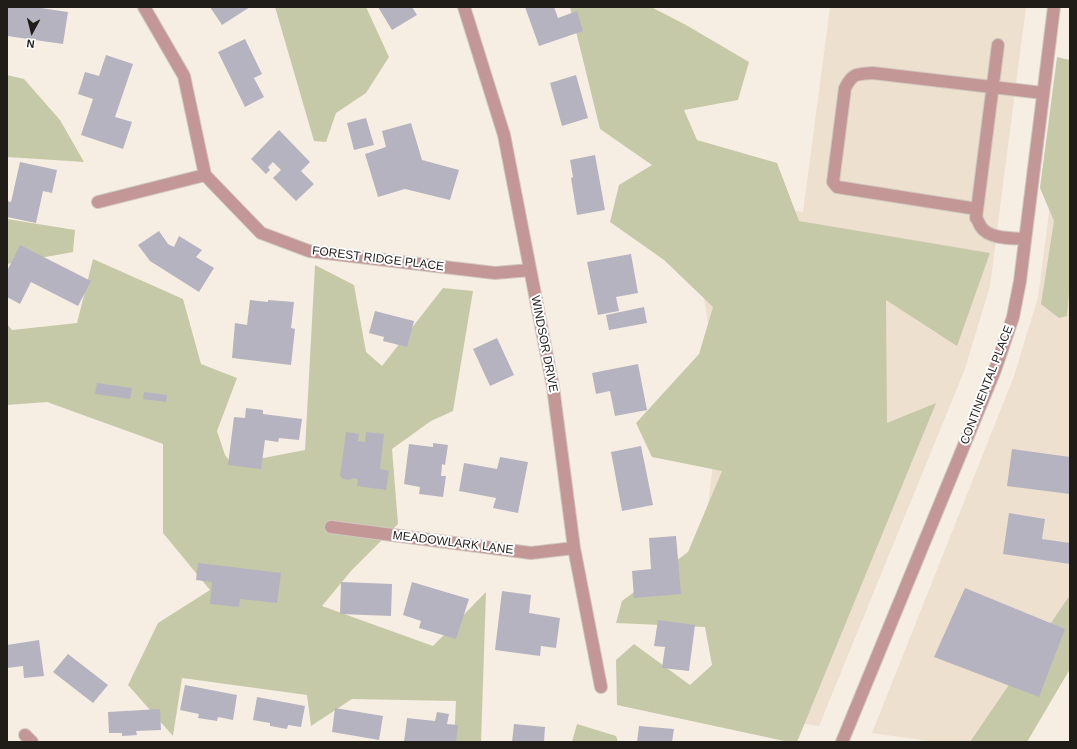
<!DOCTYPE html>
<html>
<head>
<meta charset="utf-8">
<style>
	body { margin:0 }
	#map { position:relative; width:1077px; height:749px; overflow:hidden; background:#f7eee3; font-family:Arial,sans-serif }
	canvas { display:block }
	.frame { position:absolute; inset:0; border:8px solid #201d19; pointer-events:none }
	.north { position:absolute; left:12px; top:12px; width:40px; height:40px; -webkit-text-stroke:3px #fff; paint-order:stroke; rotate:187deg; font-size:11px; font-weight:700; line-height:16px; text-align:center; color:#201d19 }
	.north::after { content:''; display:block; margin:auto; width:14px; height:18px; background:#201d19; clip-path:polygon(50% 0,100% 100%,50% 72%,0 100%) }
</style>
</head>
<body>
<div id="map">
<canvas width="1077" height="749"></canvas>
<div class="frame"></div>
<div class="north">N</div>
</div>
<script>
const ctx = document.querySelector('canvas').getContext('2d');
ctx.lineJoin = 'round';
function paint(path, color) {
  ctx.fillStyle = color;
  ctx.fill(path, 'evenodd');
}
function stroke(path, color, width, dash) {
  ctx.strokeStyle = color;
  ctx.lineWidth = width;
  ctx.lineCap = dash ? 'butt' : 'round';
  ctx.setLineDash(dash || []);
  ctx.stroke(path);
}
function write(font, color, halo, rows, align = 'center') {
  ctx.font = font + ' Arial,sans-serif';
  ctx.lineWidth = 4;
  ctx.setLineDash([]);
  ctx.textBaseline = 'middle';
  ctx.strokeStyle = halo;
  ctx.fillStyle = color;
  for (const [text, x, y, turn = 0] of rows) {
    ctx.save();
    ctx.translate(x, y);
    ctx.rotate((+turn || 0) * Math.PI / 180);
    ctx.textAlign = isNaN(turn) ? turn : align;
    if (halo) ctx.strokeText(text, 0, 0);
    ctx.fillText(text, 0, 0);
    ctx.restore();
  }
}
paint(new Path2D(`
	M830,7H1026L990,286L965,369L819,726L733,714L704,535L721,402L687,196L803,212Z
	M1070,50V645L1016,742H934L872,733L1014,376L1038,297Z`), '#eee0cf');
paint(new Path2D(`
	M275,7H366L389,57L366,93L336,113L326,142L314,141Z
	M570,7H651L686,25L749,62L738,100L684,110L697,140L777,163L799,221L990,253L957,346L886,300L887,423L936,403L797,742H789L617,705L616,660L634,644L690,685L712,665L705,627L616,623L622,601L688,552L722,471L652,457L636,423L699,354L713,307L664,260L610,222L619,185L652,165L600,129Z
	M1057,57L1070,60V281L1067,316L1059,318L1041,304L1054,221L1040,188Z
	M7,75L24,79L60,120L84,162L7,157Z
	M7,219L75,230L73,252L7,264Z
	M93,259L183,299L201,364L237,378L217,431L225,455L232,464L305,450L315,265L354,285L366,352L382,366L443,288L473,291L453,411L431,421L392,449L398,524L351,571L322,606L433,646L486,592L481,742H454L456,701L352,699L311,726L307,695L182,678L173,736L128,685L158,623L210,590L163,533V444L47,402L7,405V324L12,330L77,323Z
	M1070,595V669L1027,742H970Z
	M577,724L616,736L618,742H572Z`), '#c6c9a7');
paint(new Path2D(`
	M7,7H34L68,12L63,44L7,36Z
	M210,7H250L222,25Z
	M378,7H412L417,15L392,30Z
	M525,7H554L558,18L577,11L583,31L539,46Z
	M245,39L262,74L254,78L264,97L245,107L218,52Z
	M106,55L133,64L115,117L132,122L123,149L81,135L93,99L78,94L85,72L99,76Z
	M576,75L588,118L562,126L550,83Z
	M366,118L374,145L354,150L347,123Z
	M411,123L422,160L459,170L450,200L405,189L378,197L365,154L386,147L382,131Z
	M279,130L310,162L301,171L314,184L296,201L273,178L281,170L273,162L268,167L270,170L266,174L251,159Z
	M595,155L605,210L577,215L571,178L573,177L570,160Z
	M20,162L57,170L52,193L43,191L36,223L7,217V201L11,202Z
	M159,231L168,244L174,247L179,236L202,250L196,257L214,268L199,292L150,261L138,245Z
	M20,245L91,281L78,306L31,282L20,304L7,297V271Z
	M631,254L638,293L616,297L619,311L598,315L587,262Z
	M250,300L268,302V300L294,302L291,328L295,329L291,365L232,358L235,323L247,325Z
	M644,307L647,323L609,330L606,315Z
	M375,311L414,321L407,347L383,341L384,337L369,333Z
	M497,338L514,375L490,386L473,349Z
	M638,364L647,410L615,416L610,391L596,394L592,373Z
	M97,383L132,388L130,399L95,394Z
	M144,392L167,395L166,402L143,399Z
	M246,408L263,410V414L302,419L299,440L279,438L278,442L265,440L261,469L228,465L234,417L245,418Z
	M346,432L359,434L358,441L365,442L366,432L384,434L380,469L389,471L386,490L357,486L358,479L352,478L351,480L342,479V477L340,476Z
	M433,443L448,445L445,465L442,464L441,476H446L443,497L419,494L420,487L404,484L409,444L433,447Z
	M641,446L653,505L622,511L611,452Z
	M1012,449L1070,457V494L1007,486Z
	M500,457L528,462L518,513L493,508L496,498L459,491L464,463L497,469Z
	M1009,513L1045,519L1042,539L1070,543V564L1003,554Z
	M676,536L681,594L634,598L632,571L651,569L649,538Z
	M198,563L281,573L277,603L240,599L239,607L210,604L212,582L196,580Z
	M341,582L392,584L391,616L340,614Z
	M412,582L469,599L456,639L419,628L421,621L403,615Z
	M965,588L1065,629L1039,697L934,657Z
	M502,591L531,595L529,613L560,618L556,648L541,646L540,656L495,650Z
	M658,620L695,625L689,671L662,668L665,647L654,646Z
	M39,640L44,676L24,678L23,666L7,668V645Z
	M68,654L108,685L93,703L53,672Z
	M185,685L237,695L233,720L218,717L217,721L198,718L199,714L180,710Z
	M257,697L305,706L301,727L288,725L287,729L270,726V723L253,720Z
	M335,708L383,716L379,740L332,732Z
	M160,709L161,730L136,731L137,735L122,736V733H109L108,712Z
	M437,712L449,714L447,724L458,725L456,742H404L407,718L435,721Z
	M514,724L545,727L544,742H512Z
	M639,726L674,729L672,742H637Z`), '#b6b3c0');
const minor = new Path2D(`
	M144,7L184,76L205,175L261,233L309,251L495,273L530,270
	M464,7L504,135L553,387L574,548L601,687
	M998,45L976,218C978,220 979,224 981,227C989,239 1011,238 1024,239
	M98,202L205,175
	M977,209L837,187L833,182L845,88C853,73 856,74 873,73L1043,93
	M331,527L531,553L574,548
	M25,735L32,742
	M842,742L995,370L1013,317L1020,281L1054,7`);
stroke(minor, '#d0c8bf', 14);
stroke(minor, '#c29796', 12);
write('12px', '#201d19', '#fff', [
	["FOREST RIDGE PLACE",378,259,7],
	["WINDSOR DRIVE",544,344,79],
	["CONTINENTAL PLACE",987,385,-69],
	["MEADOWLARK LANE",453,543,7]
]);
</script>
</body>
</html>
